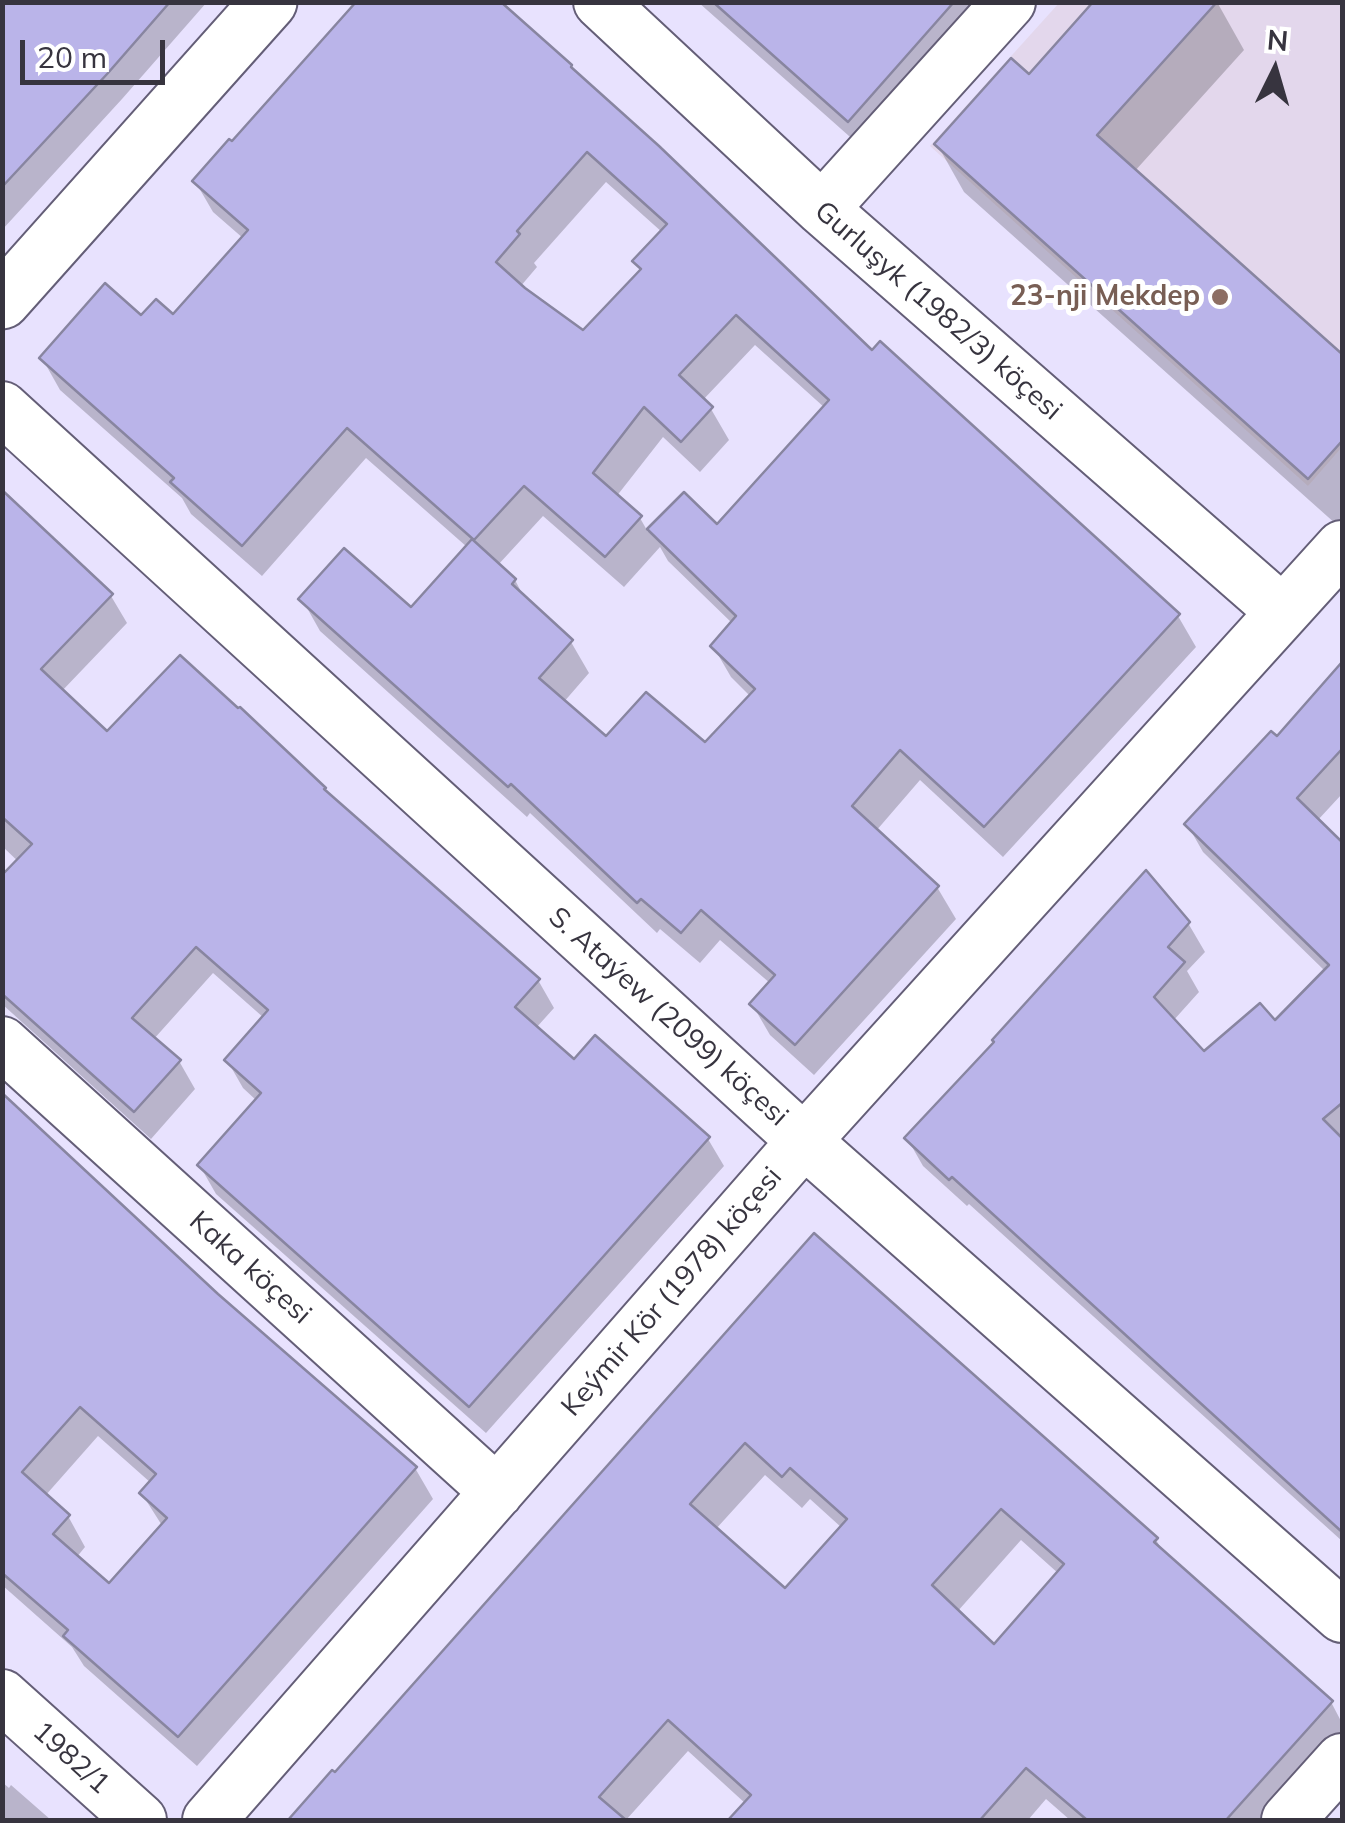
<!DOCTYPE html>
<html>
<head>
<meta charset="utf-8">
<style>
	body { margin:0 }
	#map { position:relative; width:1345px; height:1823px; overflow:hidden; background:#e8e2fe; font-family:Mulish,sans-serif }
	canvas { display:block }
	.frame { position:absolute; inset:0; border:5px solid #37343f; pointer-events:none }
	.north { position:absolute; left:1225px; top:20px; width:100px; height:100px; -webkit-text-stroke:8px #fff; paint-order:stroke; rotate:5deg; font-size:28px; font-weight:700; line-height:40px; text-align:center; color:#37343f }
	.north::after { content:''; display:block; margin:auto; width:35px; height:45px; background:#37343f; clip-path:polygon(50% 0,100% 100%,50% 72%,0 100%) }
	.scale { position:absolute; left:20px; top:40px; width:145px; height:45px; box-sizing:border-box; border:5px solid #37343f; border-top:0; padding-left:12px; font-size:30px; line-height:35px; white-space:nowrap; color:#37343f; -webkit-text-stroke:8px #fff; paint-order:stroke }
</style>
</head>
<body>
<div id="map">
<canvas width="1345" height="1823"></canvas>
<div class="frame"></div>
<div class="north">N</div>
<div class="scale">20 m</div>
</div>
<script>
const ctx = document.querySelector('canvas').getContext('2d');
ctx.lineJoin = 'round';
function paint(path, color) {
  ctx.fillStyle = color;
  ctx.fill(path, 'evenodd');
}
function stroke(path, color, width, dash) {
  ctx.strokeStyle = color;
  ctx.lineWidth = width;
  ctx.lineCap = dash ? 'butt' : 'round';
  ctx.setLineDash(dash || []);
  ctx.stroke(path);
}
function write(font, color, halo, rows, align = 'center') {
  ctx.font = font + ' Mulish,sans-serif';
  ctx.lineWidth = 10;
  ctx.setLineDash([]);
  ctx.textBaseline = 'middle';
  ctx.strokeStyle = halo;
  ctx.fillStyle = color;
  for (const [text, x, y, turn = 0] of rows) {
    ctx.save();
    ctx.translate(x, y);
    ctx.rotate((+turn || 0) * Math.PI / 180);
    ctx.textAlign = isNaN(turn) ? turn : align;
    if (halo) ctx.strokeText(text, 0, 0);
    ctx.fillText(text, 0, 0);
    ctx.restore();
  }
}
paint(new Path2D(`
	M1059,3H1342V447L1308,486L930,146Z`), '#e3d7ec');
paint(new Path2D(`
	M2,2H207L122,99L2,230Z
	M698,2H1000L867,152Z
	M1097,2H1217L1244,50L1134,172L1342,358V519L1337,525L964,192L937,144L1029,78Z
	M575,74L872,354L1178,616L1196,647L1003,857L920,780L876,831L937,887L956,919L814,1075L770,1035L752,1004L771,984L720,940L700,963L660,929L657,933L530,813L527,817L320,631L302,599L411,611L467,547L366,458L262,576L191,514L182,498L60,390L42,358L142,319L174,318L244,239L213,212L195,181ZM606,182L663,233L635,261L642,272L583,333L520,287L537,267L534,263ZM755,345L825,408L717,528L684,495L648,532L640,518L616,497L663,437L700,472L729,440L711,409L702,401ZM543,516L624,587L660,547L668,561L733,624L713,646L731,677L751,697L706,746L606,740L563,703L589,673L571,642L526,601L515,580L498,565Z
	M2,494L111,596L127,623L61,692L107,735L324,789L538,980L554,1008L536,1028L574,1063L708,1139L724,1166L486,1433L216,1194L200,1166L257,1101L243,1088L227,1060L264,1018L213,973L153,1040L179,1061L195,1089L151,1139L2,1004V918L73,914L2,846Z
	M1342,666V794L1317,821L1342,845V1541L969,1204L967,1206L923,1166L907,1138L996,1043L1188,923L1205,952L1187,971L1199,992L1173,1021L1204,1055L1275,1024L1326,972L1203,852L1187,824L1277,740Z
	M2,1098L216,1296L415,1468L433,1499L197,1766L84,1666L72,1647L2,1585ZM98,1436L151,1483L142,1494L163,1527L109,1587L76,1558L85,1547L68,1516L45,1496Z
	M814,1237L1156,1540L1166,1556L1331,1702L1342,1723V1743L1274,1820H1070L1046,1799L1028,1820H731L746,1804L688,1751L626,1820H291L333,1774L335,1776ZM765,1475L802,1508L810,1499L842,1528L786,1592L715,1530ZM1021,1540L1059,1574L994,1647L957,1612Z
	M2,1782L9,1788L11,1785L51,1820H2Z`), '#0003');
const building = new Path2D(`
	M2,2H170L108,73L2,187Z
	M356,2H501L572,65L571,67L659,146L872,350L880,341L1180,614L984,827L900,750L852,806L939,886L795,1045L749,1004L775,975L701,910L681,933L641,899L637,903L511,784L508,787L298,599L344,548L411,607L472,539L516,579L512,584L573,640L539,678L606,736L646,692L705,742L755,689L710,646L736,616L647,529L684,492L717,524L829,400L736,315L679,375L713,407L681,442L644,407L593,473L642,516L605,557L524,486L474,540L347,428L242,546L170,482L174,478L39,358L105,283L141,315L156,299L173,314L248,230L192,181L229,139L232,141ZM587,152L667,224L632,261L641,269L583,330L525,288L496,262L520,234L517,231Z
	M713,2H954L848,122Z
	M1093,2H1217L1097,135L1342,354V441L1308,479L934,144L1011,58L1029,74Z
	M2,490L113,594L41,669L107,731L180,655L238,708L240,707L326,788L324,789L540,979L515,1007L574,1059L595,1035L710,1137L469,1407L197,1165L261,1093L224,1060L268,1010L196,947L132,1018L181,1060L134,1112L2,994V875L32,844L2,817Z
	M1342,662V749L1297,798L1342,842V1103L1323,1119L1342,1138V1532L952,1177L949,1180L904,1138L994,1042L992,1040L1146,870L1190,922L1168,947L1185,962L1154,997L1204,1051L1260,1003L1275,1020L1329,965L1184,824L1271,731L1277,736Z
	M2,1093L218,1294L417,1467L178,1737L63,1636L68,1630L2,1573ZM80,1407L156,1474L139,1493L167,1518L109,1583L53,1534L70,1515L22,1472Z
	M814,1233L1158,1538L1154,1542L1333,1701L1226,1820H1087L1026,1768L980,1820H728L751,1795L668,1720L599,1797L626,1820H288L332,1770L335,1772ZM745,1443L782,1477L790,1468L847,1519L785,1588L690,1504ZM1001,1509L1064,1564L994,1644L932,1585Z`);
paint(building, '#bab4e9');
stroke(building, '#8885a0', 2.5);
const minor = new Path2D(`
	M600,2L822,209L1283,612
	M822,209L1009,2
	M2,408L804,1141L1342,1616
	M2,1043L497,1492
	M2,1696L140,1820
	M209,1820L804,1141L1342,547
	M1288,1820L1342,1760`);
const tertiary = new Path2D(`
	M2,301L269,2`);
stroke(minor, '#645e77', 56);
stroke(tertiary, '#645e77', 59);
stroke(minor, '#fff', 52);
stroke(tertiary, '#fff', 55);
for (const [x, y, r, color] of [
	[1220,297,10,"#8d6e63"]
]) {
  const dot = new Path2D();
  dot.arc(x, y, r, 0, 2 * Math.PI);
  ctx.fillStyle = color;
  ctx.fill(dot);
  stroke(dot, '#fff', 4);
}
write('bold 28px', '#785e54', '#fff', [
	["23-nji Mekdep",1200,297]
], 'right');
write('28px', '#37343f', '#fff', [
	["Gurluşyk (1982/3) köçesi",938,311,41],
	["S. Ataýew (2099) köçesi",668,1017,42],
	["Kaka köçesi",250,1268,42],
	["Keýmir Kör (1978) köçesi",672,1292,-49],
	["1982/1",71,1758,42]
]);
</script>
</body>
</html>
